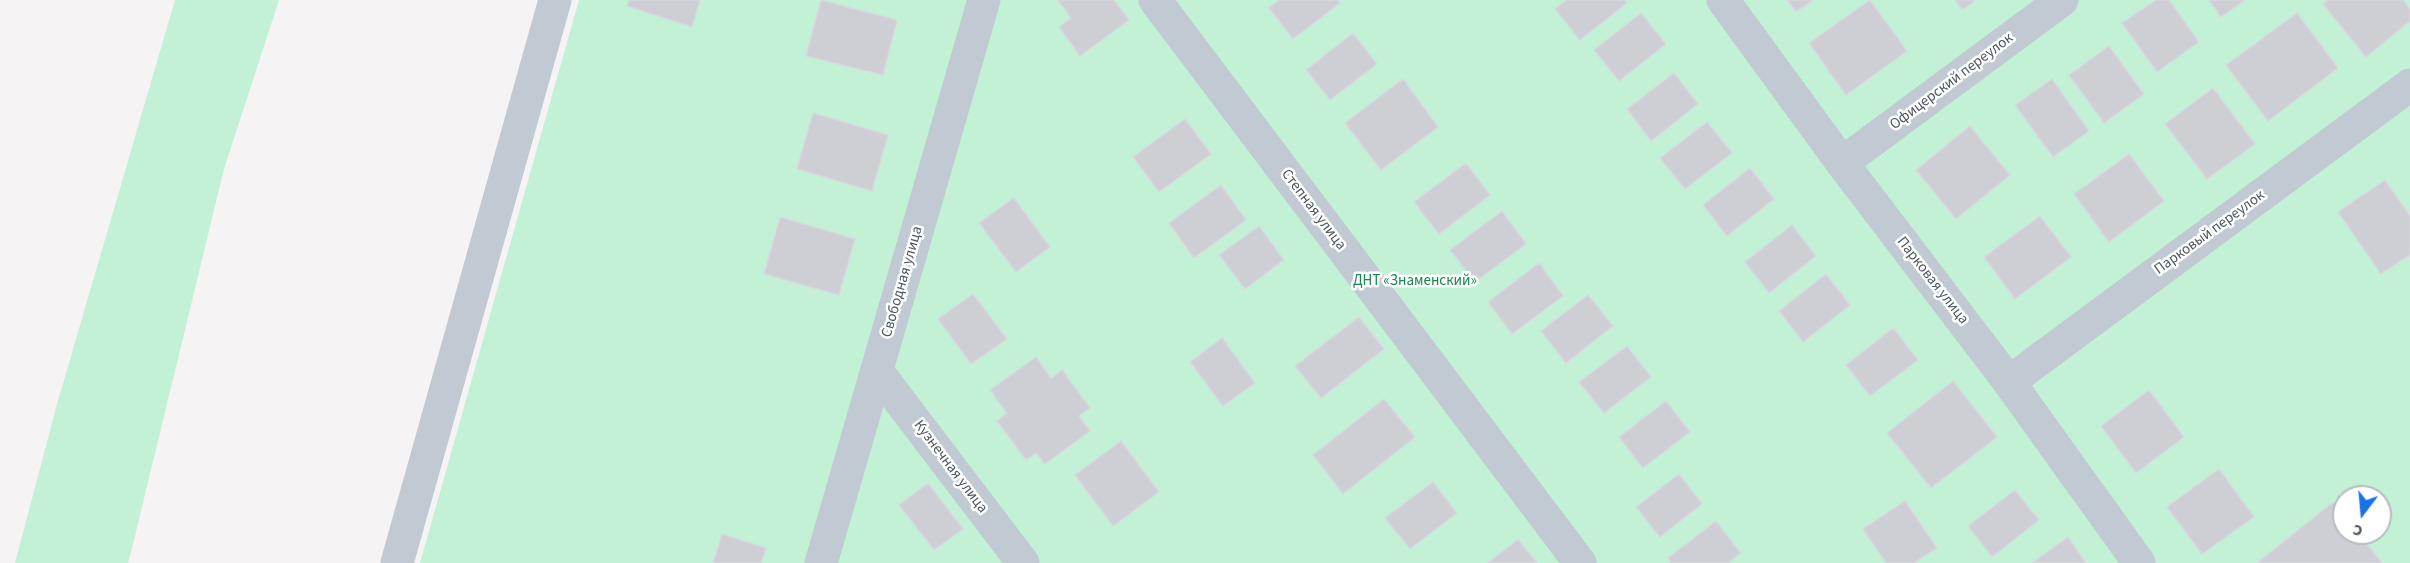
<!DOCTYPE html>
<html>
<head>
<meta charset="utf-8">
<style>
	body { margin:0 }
	#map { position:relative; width:2410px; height:563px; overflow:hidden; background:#f5f3f3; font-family:"Source Sans 3",sans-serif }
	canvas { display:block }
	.north { position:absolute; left:2332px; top:485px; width:60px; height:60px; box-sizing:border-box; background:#fff; border:2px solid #b7bbc0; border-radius:50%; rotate:196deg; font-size:16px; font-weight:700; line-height:24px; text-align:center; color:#4a5661 }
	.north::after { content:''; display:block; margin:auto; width:21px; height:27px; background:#1a73e8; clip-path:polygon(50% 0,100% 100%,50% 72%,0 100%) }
</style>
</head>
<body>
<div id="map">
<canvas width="2410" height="563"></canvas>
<div class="north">С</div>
</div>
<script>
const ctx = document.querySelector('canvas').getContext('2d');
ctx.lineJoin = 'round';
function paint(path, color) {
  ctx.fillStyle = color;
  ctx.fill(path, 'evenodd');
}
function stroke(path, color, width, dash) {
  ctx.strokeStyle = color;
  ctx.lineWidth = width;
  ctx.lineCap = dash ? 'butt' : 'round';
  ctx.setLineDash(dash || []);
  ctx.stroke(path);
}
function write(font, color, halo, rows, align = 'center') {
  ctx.font = font + ' "Source Sans 3",sans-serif';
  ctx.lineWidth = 5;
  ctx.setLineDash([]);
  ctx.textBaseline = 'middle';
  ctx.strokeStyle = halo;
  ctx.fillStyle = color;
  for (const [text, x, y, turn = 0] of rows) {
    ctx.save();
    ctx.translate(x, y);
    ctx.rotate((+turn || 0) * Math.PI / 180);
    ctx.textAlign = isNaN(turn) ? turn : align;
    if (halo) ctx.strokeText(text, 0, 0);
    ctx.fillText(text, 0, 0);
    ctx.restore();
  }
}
paint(new Path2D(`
	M175,0H279L224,169L132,548L128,563H15L57,404Z
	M579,0H2410V563H420ZM2344,497H2380V533H2344Z`), '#c3f1d5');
const building = new Path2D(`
	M629,0H700L692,27L627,6Z
	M821,0L897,20L883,75L806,56Z
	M1058,0H1114L1129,20L1080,56L1059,27L1071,18Z
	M1279,0H1338L1340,3L1293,39L1269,8Z
	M1567,0H1624L1627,3L1580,40L1555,9Z
	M1787,0H1813L1796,12Z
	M1870,0L1907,51L1846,95L1809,43Z
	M1955,0H1976L1962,10Z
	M2156,0H2169L2199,42L2157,72L2122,23Z
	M2209,0H2245L2221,17Z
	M2328,0H2403L2410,9V21L2366,57L2323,4Z
	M1641,13L1666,44L1619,81L1594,50Z
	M2297,13L2338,68L2268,121L2226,65Z
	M1353,33L1377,64L1330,100L1306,70Z
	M2109,46L2144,94L2104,123L2069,75Z
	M1674,73L1698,104L1651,141L1627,109Z
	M1403,79L1438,127L1381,170L1345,123Z
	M2052,79L2089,131L2053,157L2015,105Z
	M2213,88L2255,144L2207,179L2165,124Z
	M813,113L888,135L872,191L797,169Z
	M1185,119L1211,154L1159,192L1133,157Z
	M1707,122L1732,153L1685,189L1660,158Z
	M1970,126L2010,175L1956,219L1916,170Z
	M2129,154L2164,201L2109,242L2074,194Z
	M1466,163L1490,195L1439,234L1414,202Z
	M1750,168L1774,199L1727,236L1703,205Z
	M2385,180L2410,216V255L2381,274L2338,212Z
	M1221,185L1246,220L1194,258L1169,223Z
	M1014,198L1050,247L1016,272L979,223Z
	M1502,211L1526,244L1475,282L1450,250Z
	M2040,216L2071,257L2015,299L1984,257Z
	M780,217L855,239L839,295L764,274Z
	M1792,225L1816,256L1769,293L1745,262Z
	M1259,226L1284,260L1245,289L1219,255Z
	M1539,263L1563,296L1512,334L1488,302Z
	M1826,274L1850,305L1803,342L1779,311Z
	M973,294L1007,339L971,364L938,319Z
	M1588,295L1613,326L1566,363L1541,331Z
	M1359,317L1384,349L1321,398L1295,366Z
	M1893,328L1918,360L1870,396L1846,365Z
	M1222,338L1255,383L1223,406L1190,362Z
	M1627,346L1651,377L1604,413L1579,382Z
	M1036,357L1051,378L1062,370L1090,408L1079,416L1090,431L1045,464L1036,453L1026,460L997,421L1007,413L990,390Z
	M1953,381L1997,437L1931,488L1887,433Z
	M2149,390L2184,437L2136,473L2101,426Z
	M1384,399L1415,437L1343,494L1313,455Z
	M1666,401L1690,432L1643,468L1619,437Z
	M1121,441L1159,492L1113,526L1075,475Z
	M2219,469L2254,517L2202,554L2167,507Z
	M1679,474L1702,504L1660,537L1636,507Z
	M1433,482L1457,513L1410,549L1385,518Z
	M928,483L963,529L934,550L899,505Z
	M2015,490L2039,520L1992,557L1968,526Z
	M1905,501L1937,548L1914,563H1886L1863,529Z
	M2333,502L2344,516V533H2358L2382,563H2257Z
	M1716,521L1741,553L1728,563H1671L1668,558Z
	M722,534L766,548L761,563H713Z
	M2068,537L2086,563H2032Z
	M1518,539L1537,563H1488Z`);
paint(building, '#cdcfd5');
stroke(building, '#d7d9de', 1.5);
stroke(new Path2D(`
	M1155,0L1580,563
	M1723,0L1842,163L2009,382L2139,563
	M1842,163L2062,0
	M877,371L1023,563
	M2009,382L2410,85
	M397,563L555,0
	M821,563L984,0`), '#c1cad2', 33);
write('15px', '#4a5661', '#fff', [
	["Офицерский переулок",1952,82,-37],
	["Степная улица",1313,210,53],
	["Парковый переулок",2210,233,-36],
	["Парковая улица",1932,281,52],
	["Свободная улица",903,282,-74],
	["Кузнечная улица",950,467,53]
]);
write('15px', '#17864f', '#fff', [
	["ДНТ «Знаменский»",1415,282]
]);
</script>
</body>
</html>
